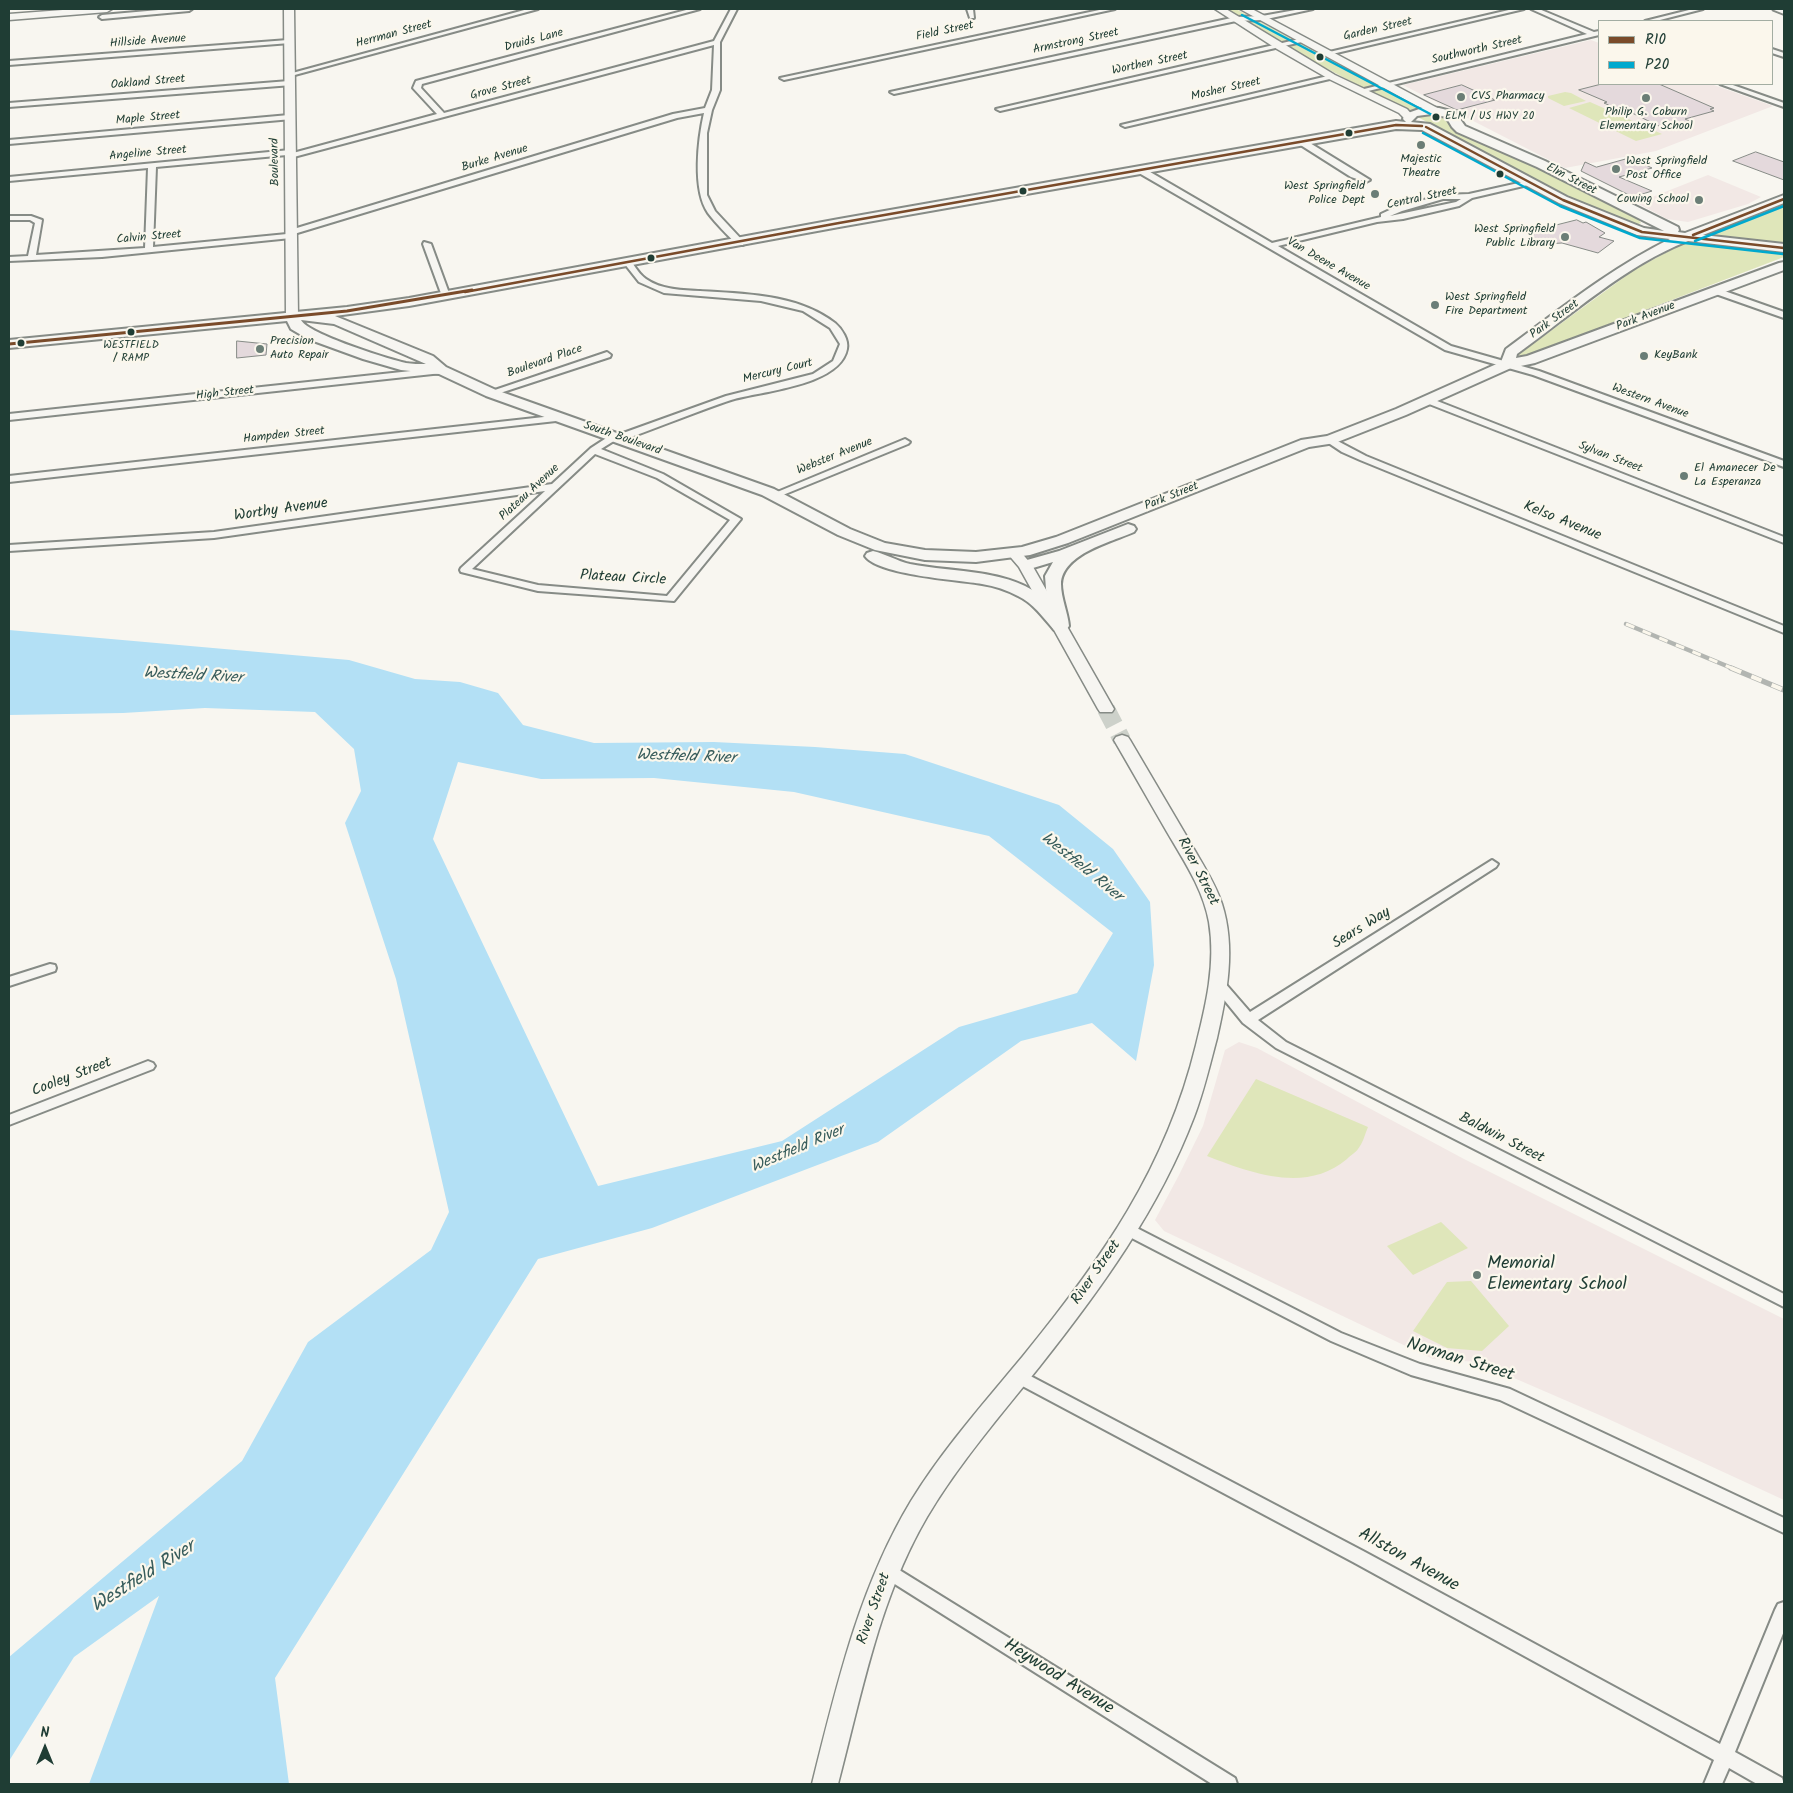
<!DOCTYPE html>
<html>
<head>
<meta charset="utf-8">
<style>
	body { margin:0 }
	#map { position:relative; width:1793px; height:1793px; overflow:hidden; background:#f8f6f0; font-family:Kalam,sans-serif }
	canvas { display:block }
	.frame { position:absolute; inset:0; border:10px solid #1f3d34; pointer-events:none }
	.legend { position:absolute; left:1598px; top:20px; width:175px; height:65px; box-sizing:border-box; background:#fbf7ec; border:1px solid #a3ada2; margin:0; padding:6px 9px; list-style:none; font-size:15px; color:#1f3d34 }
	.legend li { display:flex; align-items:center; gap:10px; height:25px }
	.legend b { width:25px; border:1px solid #a3ada2 }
	.north { position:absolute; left:20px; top:1723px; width:50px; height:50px; -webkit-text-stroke:4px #fbf7ec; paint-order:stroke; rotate:0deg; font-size:14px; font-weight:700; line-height:20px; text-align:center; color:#1f3d34 }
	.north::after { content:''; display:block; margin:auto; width:18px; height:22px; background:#1f3d34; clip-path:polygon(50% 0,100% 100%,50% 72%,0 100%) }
</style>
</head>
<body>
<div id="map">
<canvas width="1793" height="1793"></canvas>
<div class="frame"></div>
<ul class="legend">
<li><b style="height:6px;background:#7a4b2a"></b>R10</li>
<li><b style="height:6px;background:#00a9ce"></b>P20</li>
</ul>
<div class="north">N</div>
</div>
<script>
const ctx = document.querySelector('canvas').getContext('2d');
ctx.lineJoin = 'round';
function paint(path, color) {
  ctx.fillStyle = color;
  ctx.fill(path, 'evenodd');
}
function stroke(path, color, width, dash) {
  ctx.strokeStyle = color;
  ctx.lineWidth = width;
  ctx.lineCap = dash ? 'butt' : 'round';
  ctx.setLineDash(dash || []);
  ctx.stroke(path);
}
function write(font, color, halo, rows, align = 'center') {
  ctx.font = font + ' Kalam,sans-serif';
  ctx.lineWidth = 4.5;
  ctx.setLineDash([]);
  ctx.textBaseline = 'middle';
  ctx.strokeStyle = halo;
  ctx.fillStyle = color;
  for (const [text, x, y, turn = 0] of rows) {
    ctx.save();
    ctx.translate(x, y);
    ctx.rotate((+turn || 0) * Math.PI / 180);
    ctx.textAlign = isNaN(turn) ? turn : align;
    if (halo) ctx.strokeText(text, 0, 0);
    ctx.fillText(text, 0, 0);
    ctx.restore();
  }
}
paint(new Path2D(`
	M1591,40L1599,43V84H1711L1773,106L1656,151L1565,168L1403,85Z
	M1708,175L1761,197L1748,204L1688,222L1667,219L1637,203Z
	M1239,1042L1257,1048L1464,1159L1784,1319V1500L1604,1417L1477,1362L1433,1359L1164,1231L1155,1220L1179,1175L1203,1126L1225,1050Z`), '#f2e8e5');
paint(new Path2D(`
	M1227,9H1236L1373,82L1638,219L1641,223L1636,225L1590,207L1560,193L1294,51Z
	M1565,92L1571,93L1586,101L1564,106L1548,98V96Z
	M1590,102L1662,134L1636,141L1569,108Z
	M1784,205V257L1523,357L1518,355L1634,270L1680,245Z
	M1256,1079L1368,1127C1365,1134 1363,1143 1358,1149C1356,1152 1350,1156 1347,1159C1306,1194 1251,1173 1207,1156Z
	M1441,1222L1468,1248L1413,1275L1387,1246Z
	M1471,1281L1509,1326L1482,1351L1447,1348L1413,1331L1447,1282Z`), '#dfe6ba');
paint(new Path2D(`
	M9,630L349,660L415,679L460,682L498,693L523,725L594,743L714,742L815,747L905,754L1059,805L1113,849L1150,902L1154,965L1136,1061L1092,1023L1021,1041L878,1142L652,1228L538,1259L275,1678L289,1784H89L159,1596L74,1657L9,1761V1657L242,1461L308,1342L431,1250L449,1212L396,979L345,823L361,791L354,749L315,712L205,708L123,713L9,715ZM458,762L541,779L654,778L794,792L989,836L1113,933L1077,993L959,1027L782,1141L598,1186L433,839Z`), '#b3e0f5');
const building = new Path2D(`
	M1602,84H1659L1714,108L1710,109L1714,111L1685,119L1691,122L1665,129L1628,111L1624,112L1604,103L1607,102L1579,90Z
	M1462,85L1495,100L1457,110L1424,95Z
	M1756,152L1784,162V180L1733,161Z
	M1630,158L1652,168L1619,177L1652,191L1633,197L1581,171L1585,162L1596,167Z
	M1577,220L1583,223L1586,222L1605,233L1599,237L1614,241L1598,253L1562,243L1545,244L1530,237L1541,229Z
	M237,341L267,344L266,355L237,358Z`);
paint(building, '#e4d9dc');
stroke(building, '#868b86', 1);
stroke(new Path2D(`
	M1106,709L1122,740`), '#cdd1ca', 18, [18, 9]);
const minor = new Path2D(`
	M170,9H192L189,11L102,19L99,17L102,15Z
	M528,9H538L291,76L285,75Z
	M690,9H700L422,84L421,88L444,113L714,41L731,9H737L720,42V90L712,110L707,133V195L715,211L743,241V245H737C728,235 716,224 708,213C692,190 698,139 704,113L677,118L294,234V238H291L102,257L9,261V257L28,256L35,223L30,220H9V216H31L42,220L36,255L145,248L148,168L9,181V177L290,150L293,153L437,114L413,88L416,81ZM714,45L712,90L705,108L673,114L287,231V234L153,247L156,167L287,155V158H290Z
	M967,9H973L974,18H970Z
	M1104,9H1115L784,80L780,78Z
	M1301,9H1313L1262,20L1236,21L894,94L890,92L1236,17L1262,16Z
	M1513,9H1524L1328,55L1325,53Z
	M1531,9H1539L1594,32L1599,31V35L1360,93L1356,91L1587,34Z
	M1693,9H1703L1656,21H1645Z
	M1773,9L1784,10V14L1774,10Z
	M1304,38L1307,40L1306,41L1000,111L996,109Z
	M288,40L291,42L290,43L9,65V61Z
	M1772,49L1784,53V57L1772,53Z
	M1332,75L1334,76V78L1125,127L1121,125Z
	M289,81H292V85L9,107V103Z
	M1720,84H1730L1784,103V107Z
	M289,115H292V119L9,144V140Z
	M1299,140H1305L1370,180L1366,182L1351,177L1299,144Z
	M1139,169H1145L1272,243L1381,217V214L1396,207L1443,195L1469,194L1532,180V184L1472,198L1459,206L1403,219L1377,222L1278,246L1451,346L1539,371L1784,461V467L1533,375L1445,350L1139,173ZM1443,199H1461L1456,202L1390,216L1402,211Z
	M424,242L431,244L450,296L449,298L442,296L423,244Z
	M625,261H631C635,267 640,275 646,279C662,290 682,290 700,291C746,294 797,294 835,323C842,329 849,340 847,349C840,386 761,391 731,400C698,411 664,425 631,437L617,439L601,449L663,474L741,519L674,601L538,591L461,572L460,570L461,568L545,491L214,538L9,551V545L214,532L552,484L591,448L611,435L626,432L726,396L813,374L833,361L840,344L830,328L803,311L761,301L664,293L639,282L624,263ZM595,454L657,478L730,520L667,596L538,585L472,569Z
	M1716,288L1784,312V318L1713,293L1712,291Z
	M607,352L611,355L610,357L494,395L491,396L486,393Z
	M439,368L442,369V373L9,420V414Z
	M1427,397L1784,537V543L1424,402L1422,400Z
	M562,415L567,418L565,420L9,482V476Z
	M1330,437L1366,456L1784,626V633L1360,460L1342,452L1327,442V438Z
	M905,439L910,442L908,444L778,497L775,498L770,495Z
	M1492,860L1498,864L1496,867L1258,1020L1286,1042L1784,1294V1307L1276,1048L1243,1023L1212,985L1214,982H1224L1250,1012Z
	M50,964L55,965L56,968L55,971L9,986V977Z
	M148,1061L153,1063L155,1066L153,1069L9,1125V1115Z
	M1127,1223L1341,1333L1420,1364L1510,1389L1784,1518V1533L1500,1400L1411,1375L1331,1341L1122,1233L1120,1229L1122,1225Z
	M1019,1370L1365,1552L1720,1744L1775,1610L1778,1604L1784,1602V1631L1735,1752L1782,1778L1784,1784H1757L1729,1768L1722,1784H1704L1714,1760L1353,1562L1013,1381L1011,1376L1013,1371Z
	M888,1563L1235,1778L1237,1784H1212L882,1576L880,1571L882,1566Z`);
const secondary = new Path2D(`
	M76,9H112L107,12L9,20V14Z
	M284,9H294L298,316L292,320L286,316Z
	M1215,9H1226L1335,75L1407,109L1414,117L1413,119H1405L1399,113L1329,79L1277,49Z
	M1240,9H1252L1443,111L1438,114L1417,106Z
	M1014,549L1019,550L1032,565L1114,709L1112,712H1100L1098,709L1019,567L1007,553L1009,550Z
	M1122,735L1128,737L1130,740C1150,774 1170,808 1190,842C1201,862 1215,882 1222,904C1236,948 1227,994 1217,1038C1210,1064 1204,1091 1194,1117C1159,1209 1101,1289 1040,1366C1001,1415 959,1463 927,1517C879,1599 862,1693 838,1784H812C836,1688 859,1587 911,1501C943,1449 984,1403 1023,1356C1102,1259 1166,1168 1196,1045C1206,1005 1216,964 1209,922C1203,889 1184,861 1167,832C1149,801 1132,771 1114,740L1116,737Z`);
const primary = new Path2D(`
	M1425,107L1439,108L1455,112L1465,126L1545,161L1678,227L1679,230L1678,232L1685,233L1784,195V203L1703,235L1784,244V252L1688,241C1626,265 1571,315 1517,354L1516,358L1527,356L1779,263L1784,262V270L1535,363L1511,368L1406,415L1335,443L1309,447L1068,543L1030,555L976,562L925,560L875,550L838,535L762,495L486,396L439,374L401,370L363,359L308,339L291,329L287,321L9,348V340L347,307L409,298L839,219L1396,121L1406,122L1403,119L1405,114ZM1432,114L1446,117L1452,127L1457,132L1537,167L1664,231L1644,228L1567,197L1430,124L1411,122L1417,116ZM1396,129L1422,130L1559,203L1637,235L1670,239C1611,268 1559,310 1506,349L1501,362L1396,409L1327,436L1301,440L1056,537L1022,547L976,552L925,550L885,543L850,529L774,489L496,390L446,367L433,356L335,316L409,306L839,227ZM301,320L334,324L426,364C419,364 412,364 406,363C388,359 308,334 301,320Z
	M1128,524L1134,526L1136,529L1134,532C1111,542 1062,554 1061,584C1061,598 1068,613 1069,626L1066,630L1060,631L1054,630C1043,617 1033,603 1018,596C1007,590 995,586 982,584C958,580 878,575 865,556L867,553L873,551C886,554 897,561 910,564C954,573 1012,568 1047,601L1045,576L1053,562L1033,568L1027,566L1025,563L1027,560L1059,551Z`);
stroke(minor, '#868b86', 4);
stroke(secondary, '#868b86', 3);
stroke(primary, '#868b86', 4);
paint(minor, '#f6f5f1');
paint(secondary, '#f6f5f1');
paint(primary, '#f6f5f1');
const railFar1 = new Path2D(`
	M1626,624L1734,669`);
const rail = new Path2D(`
	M1731,668L1784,690`);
stroke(railFar1, '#b2b5b1', 4.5);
stroke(rail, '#b2b5b1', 5.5);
stroke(railFar1, '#fbf7ec', 3, [9]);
stroke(rail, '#fbf7ec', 4, [11]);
stroke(new Path2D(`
	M1426,127L1563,200L1642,232L1784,248
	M1693,235L1784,199
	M465,292L839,223L1396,125L1422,126`), '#7a4b2a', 2.5);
stroke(new Path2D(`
	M9,344L347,311L472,290`), '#7a4b2a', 3);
stroke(new Path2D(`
	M1242,15L1436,117
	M1423,133L1560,206L1640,238L1783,254
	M1695,241L1784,206`), '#00a9ce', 2.5);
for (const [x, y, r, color] of [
	[1320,57,4.5,"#1f3d34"],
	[1461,97,5,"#6b7e76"],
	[1646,98,5,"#6b7e76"],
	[1436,117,4.5,"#1f3d34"],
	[1349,133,4.5,"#1f3d34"],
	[1421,145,5,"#6b7e76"],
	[1616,169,5,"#6b7e76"],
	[1500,174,4.5,"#1f3d34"],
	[1023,191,4.5,"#1f3d34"],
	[1375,194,5,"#6b7e76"],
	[1699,200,5,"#6b7e76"],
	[1565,237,5,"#6b7e76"],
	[651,258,4.5,"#1f3d34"],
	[1435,305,5,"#6b7e76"],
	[131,332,4.5,"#1f3d34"],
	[21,343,4.5,"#1f3d34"],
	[260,349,5,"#6b7e76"],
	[1644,356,5,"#6b7e76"],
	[1684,476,5,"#6b7e76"],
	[1477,1275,5,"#6b7e76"]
]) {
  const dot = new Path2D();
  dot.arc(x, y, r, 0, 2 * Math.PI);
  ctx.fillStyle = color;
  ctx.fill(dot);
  stroke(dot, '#fbf7ec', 2);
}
write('11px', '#1f3d34', '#fbf7ec', [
	["ELM / US HWY 20",1445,117],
	["WESTFIELD",131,346,"center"],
	["/ RAMP",131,359,"center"]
], 'left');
write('12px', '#1f3d34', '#fbf7ec', [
	["Garden Street",1378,30,-13],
	["Field Street",945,32,-12],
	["Herrman Street",394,35,-15],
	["Druids Lane",534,41,-15],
	["Hillside Avenue",148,42,-4],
	["Armstrong Street",1076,42,-12],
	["Southworth Street",1477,51,-13],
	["Worthen Street",1150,64,-12],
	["Oakland Street",148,83,-5],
	["Grove Street",501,89,-15],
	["Mosher Street",1226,90,-13],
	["Maple Street",148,119,-5],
	["Angeline Street",148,154,-5],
	["Burke Avenue",495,159,-17],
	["Boulevard",276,162,-91],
	["Elm Street",1571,180,27],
	["Central Street",1422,199,-12],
	["Calvin Street",149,238,-5],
	["Van Deene Avenue",1328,265,30],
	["Park Avenue",1646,317,-21],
	["Park Street",1555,320,-36],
	["Boulevard Place",545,362,-19],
	["Mercury Court",778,372,-14],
	["High Street",225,394,-6],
	["Western Avenue",1650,402,20],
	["Hampden Street",284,436,-6],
	["South Boulevard",622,439,19],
	["Webster Avenue",835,457,-22],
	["Sylvan Street",1610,458,21],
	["Plateau Avenue",530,493,-43],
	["Park Street",1172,497,-22]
]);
write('12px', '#1f3d34', '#fbf7ec', [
	["CVS Pharmacy",1471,97],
	["Philip G. Coburn",1646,113,"center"],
	["Elementary School",1646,127,"center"],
	["Majestic",1421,160,"center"],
	["Theatre",1421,174,"center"],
	["West Springfield",1626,162],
	["Post Office",1626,176],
	["West Springfield",1365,187,"right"],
	["Police Dept",1365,201,"right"],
	["Cowing School",1689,200,"right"],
	["West Springfield",1555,230,"right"],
	["Public Library",1555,244,"right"],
	["West Springfield",1445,298],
	["Fire Department",1445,312],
	["Precision",270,342],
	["Auto Repair",270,356],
	["KeyBank",1654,356],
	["El Amanecer De",1694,469],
	["La Esperanza",1694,483]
], 'left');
write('15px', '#1f3d34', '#fbf7ec', [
	["Worthy Avenue",281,511,-8],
	["Kelso Avenue",1562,522,22],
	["Plateau Circle",623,579,3],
	["River Street",1197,872,63],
	["Sears Way",1362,929,-32],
	["Cooley Street",72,1078,-21],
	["Baldwin Street",1501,1139,27],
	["River Street",1097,1273,-55],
	["River Street",875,1609,-71]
]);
write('italic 16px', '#375c5b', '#fbf7ec', [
	["Westfield River",193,677,3],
	["Westfield River",686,758,2],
	["Westfield River",1081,868,39],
	["Westfield River",798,1150,-23]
]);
write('18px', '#1f3d34', '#fbf7ec', [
	["Memorial",1487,1265],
	["Elementary School",1487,1286]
], 'left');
write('18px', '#1f3d34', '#fbf7ec', [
	["Norman Street",1460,1361,17],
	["Allston Avenue",1408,1561,29],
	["Heywood Avenue",1058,1678,32]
]);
write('italic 19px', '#375c5b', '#fbf7ec', [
	["Westfield River",144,1578,-32]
]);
</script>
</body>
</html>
